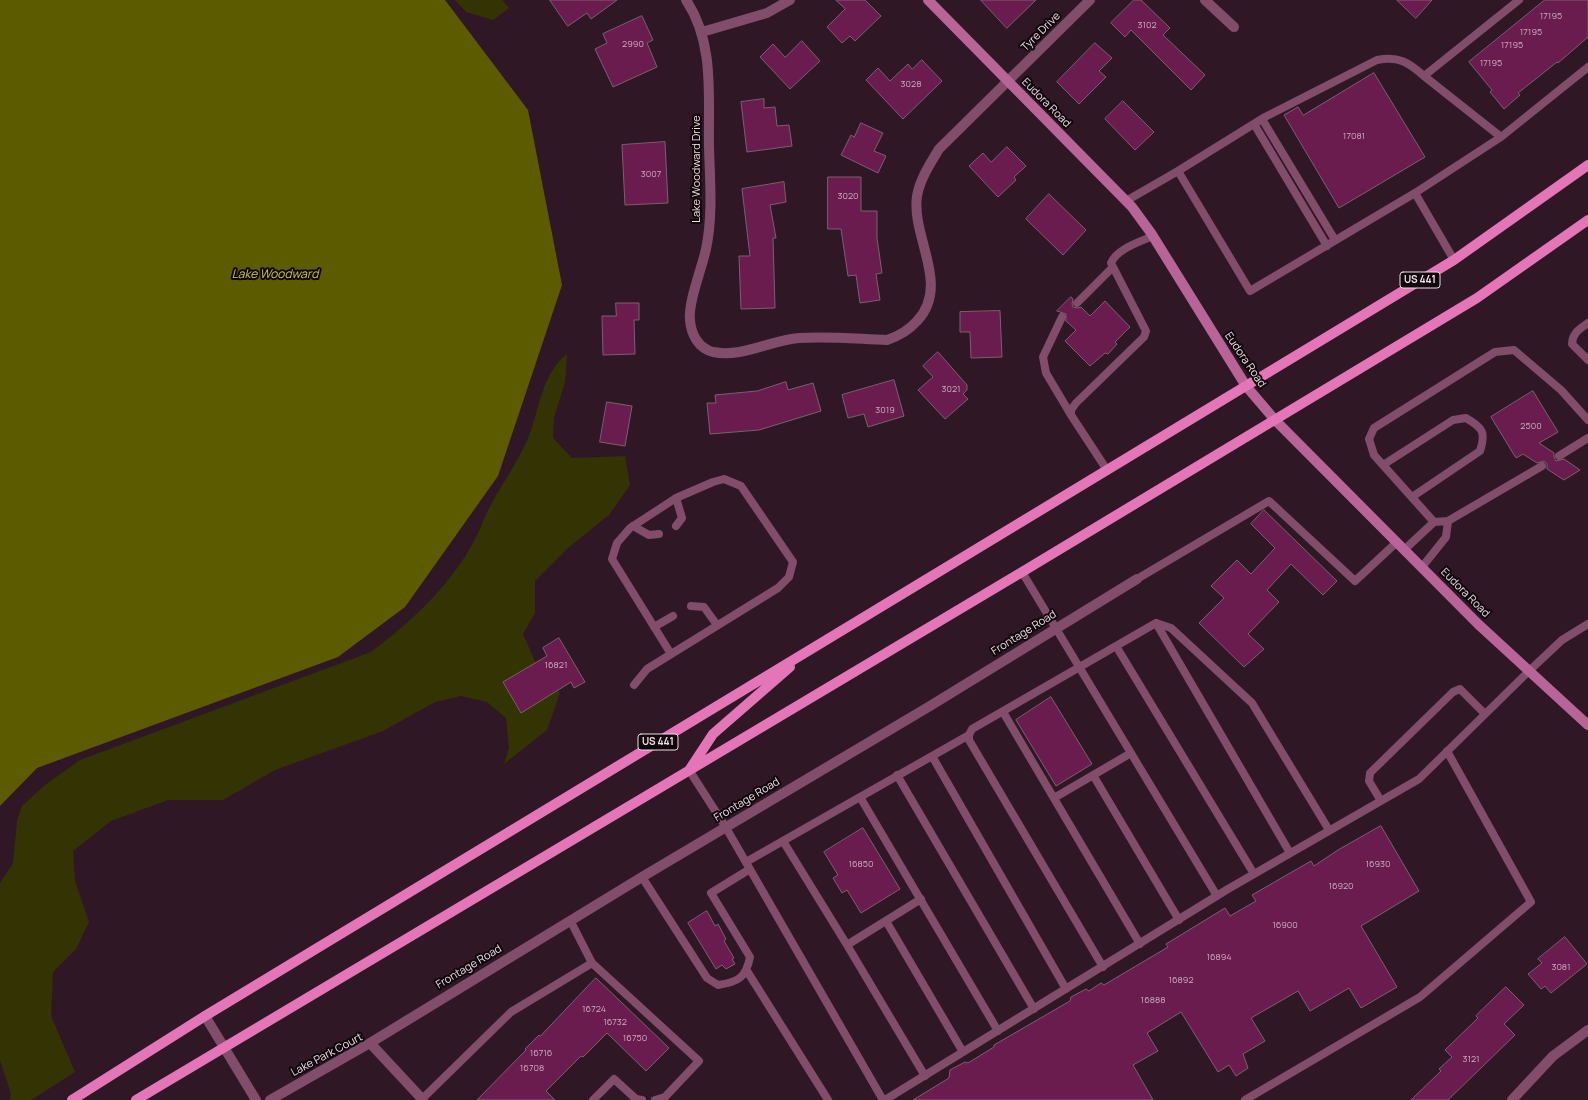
<!DOCTYPE html>
<html>
<head>
<meta charset="utf-8">
<style>
	body { margin:0 }
	canvas { display:block; background:#2f1725 }
</style>
</head>
<body>
<canvas width="1588" height="1100"></canvas>
<script>
const ctx = document.querySelector('canvas').getContext('2d');
ctx.lineJoin = 'round';
function paint(path, color) {
  ctx.fillStyle = color;
  ctx.fill(path, 'evenodd');
}
function stroke(path, color, width, dash) {
  ctx.strokeStyle = color;
  ctx.lineWidth = width;
  ctx.lineCap = dash ? 'butt' : 'round';
  ctx.setLineDash(dash || []);
  ctx.stroke(path);
}
function write(font, color, halo, rows, align = 'center') {
  ctx.font = font + ' Manrope,sans-serif';
  ctx.lineWidth = 4;
  ctx.setLineDash([]);
  ctx.textBaseline = 'middle';
  ctx.strokeStyle = halo;
  ctx.fillStyle = color;
  for (const [text, x, y, turn = 0] of rows) {
    ctx.save();
    ctx.translate(x, y);
    ctx.rotate((+turn || 0) * Math.PI / 180);
    ctx.textAlign = isNaN(turn) ? turn : align;
    if (halo) ctx.strokeText(text, 0, 0);
    ctx.fillText(text, 0, 0);
    ctx.restore();
  }
}
paint(new Path2D(`
	M455,0H502L509,8L493,20L466,12Z
	M567,354L565,382L554,418L553,438L572,458L625,456L630,485L609,515L569,547L535,581V613L523,634L537,666L560,693L547,730L504,764L509,748L506,718L487,702L461,696L435,702L383,731L275,770L223,800H168L111,821L73,851L75,881L89,922L76,949L53,972L51,1016L75,1072L31,1100H10L11,1094L0,1060V883L13,863L17,821L22,806L45,785L80,760L371,652C411,622 450,586 474,541C480,531 483,520 488,510C499,489 513,469 524,447C540,417 538,377 567,354Z`), '#333303');
paint(new Path2D(`
	M0,0H445L528,110L562,285L498,476L405,607L338,657L37,768L0,806Z`), '#5d5b00');
const building = new Path2D(`
	M550,0H617L591,19L587,13L568,26Z
	M836,0H865L881,16L855,41L850,36L842,43L827,27L845,9Z
	M981,0H1036L1007,28Z
	M1134,0H1141L1170,28L1163,35L1205,75L1191,90L1131,30L1125,37L1111,23Z
	M1397,0H1432L1416,18Z
	M1545,0H1588V37L1558,63L1557,62L1518,93L1520,95L1504,109L1490,92L1492,90L1469,62Z
	M642,16L653,40L647,43L657,67L613,87L595,49L607,43L603,34Z
	M802,41L820,61L790,89L760,57L773,44L785,57Z
	M1095,43L1112,58L1099,71L1106,77L1079,104L1057,82Z
	M922,60L942,81L903,119L866,80L878,68L890,81L908,64L912,69Z
	M1374,73L1425,157L1339,208L1284,115L1298,107L1303,115Z
	M764,99V108L775,107L777,126L789,125L792,146L747,152L741,102Z
	M1123,101L1154,132L1135,150L1105,119Z
	M861,123L883,133L874,151L886,156L878,173L841,155L851,135L854,137Z
	M665,142L668,203L625,205L622,145Z
	M1007,147L1026,166L1014,177L1016,180L998,197L969,166L983,153L991,162Z
	M828,177H861V211H877V238L882,273L876,274L880,300L860,303L856,275L848,276L841,229H828Z
	M784,182L786,202L770,205L776,238H773L775,308L741,309L739,256H750L742,189Z
	M1049,194L1086,230L1063,255L1026,219Z
	M1071,297L1073,299L1072,304L1073,307L1078,308L1081,307L1090,316L1105,301L1130,327L1115,342L1117,344L1108,354L1105,353L1090,366L1065,341L1076,330L1066,321V314L1057,311Z
	M616,303H639V320H634L635,354L603,355L602,316H616Z
	M1000,311L1002,357L971,358L970,332H960V312Z
	M938,352L967,385V390L963,394L968,399L945,419L918,390L933,377L923,366Z
	M894,380L904,416L868,427L864,414L848,418L842,395Z
	M786,382L788,390L813,383L821,411L759,430L710,434L707,403H716L715,395L757,391Z
	M1533,391L1558,432L1539,443L1554,453V457L1556,461L1564,459L1580,470L1564,480L1547,469V464L1544,461L1537,463L1523,454L1516,458L1491,417Z
	M607,402L632,406L625,446L600,442Z
	M1264,510L1337,581L1323,595L1291,564L1267,590L1279,602L1248,634L1264,649L1244,667L1199,623L1224,598L1211,586L1237,560L1251,574L1275,548L1251,524Z
	M559,638L585,682L574,688L571,682L521,713L503,682L547,656L543,648Z
	M1051,697L1092,764L1056,786L1016,720Z
	M1381,826L1419,891L1361,926L1397,987L1361,1008L1349,988L1310,1011L1298,991L1251,1018L1265,1041L1243,1054L1248,1068L1236,1076L1229,1065L1218,1072L1181,1012L1147,1033L1158,1051L1133,1065L1153,1100H913L949,1078L950,1070L965,1062L968,1063L994,1047V1045L1070,1001L1071,997L1086,989L1089,991L1101,983L1104,985L1168,947L1166,944L1225,908L1230,916L1256,901L1252,895L1311,861L1314,866L1338,850Z
	M863,828L900,889L861,913L847,890L842,893L833,878L838,875L824,852Z
	M707,911L715,926L718,924L726,939L724,941L734,958L732,959L735,964L726,969L722,965L716,969L688,923Z
	M1565,937L1587,964L1551,993L1545,986L1541,989L1528,974L1542,963L1538,959Z
	M596,978L669,1048L646,1071L607,1033L583,1057L581,1056L546,1091L555,1100H477L526,1050L525,1049L539,1035L540,1036Z
	M1506,987L1524,1005L1504,1024L1515,1035L1448,1100H1411L1441,1071L1439,1069L1452,1057L1445,1050L1478,1018L1476,1016Z`);
paint(building, '#6a1c4f');
stroke(building, '#7c5f6e', 1);
stroke(new Path2D(`
	M1262,119L1335,240
	M1254,124L1327,246
	M1501,137L1424,76L1519,0
	M1178,171L1265,117L1377,60C1399,56 1408,62 1424,76
	M1415,193L1454,260
	M1126,201L1178,171L1250,291L1415,193L1501,137L1588,67
	M1077,303L1112,268
	M1062,317L1043,357L1046,373L1071,415
	M1588,323C1580,329 1572,333 1572,344L1588,360
	M1559,456L1588,438
	M1383,465L1453,420L1466,418C1483,428 1486,432 1480,451L1412,497
	M1107,470L1071,415V410L1076,403L1144,337L1146,331L1111,263C1117,249 1139,242 1153,236
	M1448,521L1542,466
	M1434,522L1374,455L1369,439L1374,428L1495,352L1514,350L1561,390L1588,420
	M633,526L649,535L659,534
	M676,526L682,518L676,498
	M1404,550L1434,522L1448,521L1446,537L1422,567
	M1022,572L1217,896
	M1137,579L1269,501L1355,581L1397,542
	M691,606L704,607L717,625
	M1156,623L1290,853
	M654,627L673,616
	M1116,646L1254,874
	M634,685L647,669L778,588L789,577L793,562L741,486L724,479L713,482L676,498L630,528L617,543L612,559L671,654
	M1003,712L1140,944
	M932,756L1066,989
	M689,770L725,826L883,1100
	M897,775L1034,1009
	M1093,775L1179,920
	M860,797L998,1031
	M1054,798L1131,753
	M1381,801L1369,781L1370,773L1453,692L1460,689L1485,714
	M783,841L847,945L925,1076
	M746,862L969,735
	M642,877L707,978L718,985C738,982 746,978 750,957L711,893L750,869
	M886,921L963,1052
	M847,945L921,899
	M592,963L699,1061L665,1097L655,1100
	M1103,967L969,740V735L972,729L1156,623L1171,628L1252,703L1329,830
	M747,971L828,1100
	M422,1099L511,1012L592,963L570,920
	M593,1100L614,1079L636,1099L642,1100
	M885,1100L1228,889L1419,779L1529,671L1562,640L1588,624
	M1245,1100L1420,997L1531,902L1447,751`), '#824c6b', 8);
stroke(new Path2D(`
	M686,0C715,43 708,97 709,147C710,182 713,215 706,249C702,268 688,302 690,320C691,334 698,348 713,352C742,358 771,340 799,338C828,336 858,339 887,340C899,336 909,330 917,321C951,285 911,237 917,196C920,179 930,164 939,149L1090,0
	M1205,0L1234,27
	M702,32L767,13L790,0
	M205,1016L256,1100
	M370,1043L423,1100
	M270,1100L370,1043L642,877L930,706L1137,579
	M1512,1100L1553,1056L1588,1030`), '#824c6b', 10);
stroke(new Path2D(`
	M928,0L1132,207L1151,233L1246,386L1275,420L1478,624L1588,725`), '#b96496', 10);
stroke(new Path2D(`
	M690,769L713,734L790,667
	M72,1100L205,1016L1454,260L1588,165
	M136,1100L1022,572L1477,298L1588,220`), '#e475b7', 10);
write('9px', '#ccacbf', null, [
	["17195",1551,16],
	["3102",1147,25],
	["17195",1531,32],
	["2990",633,44],
	["17195",1512,45],
	["17195",1491,63],
	["3028",911,84],
	["17081",1354,136],
	["3007",651,174],
	["3020",848,196],
	["3021",951,389],
	["3019",885,410],
	["2500",1531,426],
	["16821",556,665],
	["16850",861,864],
	["16930",1378,864],
	["16920",1341,886],
	["16900",1285,925],
	["16894",1219,957],
	["3081",1561,967],
	["16892",1181,980],
	["16888",1153,1000],
	["16724",594,1009],
	["16732",615,1022],
	["16750",635,1038],
	["16716",541,1053],
	["3121",1471,1059],
	["16708",532,1068]
]);
for (const [x, y, w] of [
	[1420,280,40],
	[658,742,40]
]) {
  const box = new Path2D();
  box.roundRect(x - w / 2, y - 8, w, 16, 3);
  ctx.fillStyle = '#10060c';
  ctx.fill(box);
  stroke(box, '#eddce4', 1);
}
write('bold 10px', '#eddce4', null, [
	["US 441",1420,280],
	["US 441",658,742]
]);
write('11px', '#eddce4', '#10060c', [
	["Tyre Drive",1041,32,-45],
	["Eudora Road",1046,103,45],
	["Lake Woodward Drive",697,169,-90],
	["Eudora Road",1245,360,56],
	["Eudora Road",1465,593,45],
	["Frontage Road",1024,633,-32],
	["Frontage Road",747,800,-31],
	["Frontage Road",469,967,-31],
	["Lake Park Court",327,1055,-28]
]);
write('italic 12px', '#cbc93f', '#10060c', [
	["Lake Woodward",275,275]
]);
</script>
</body>
</html>
